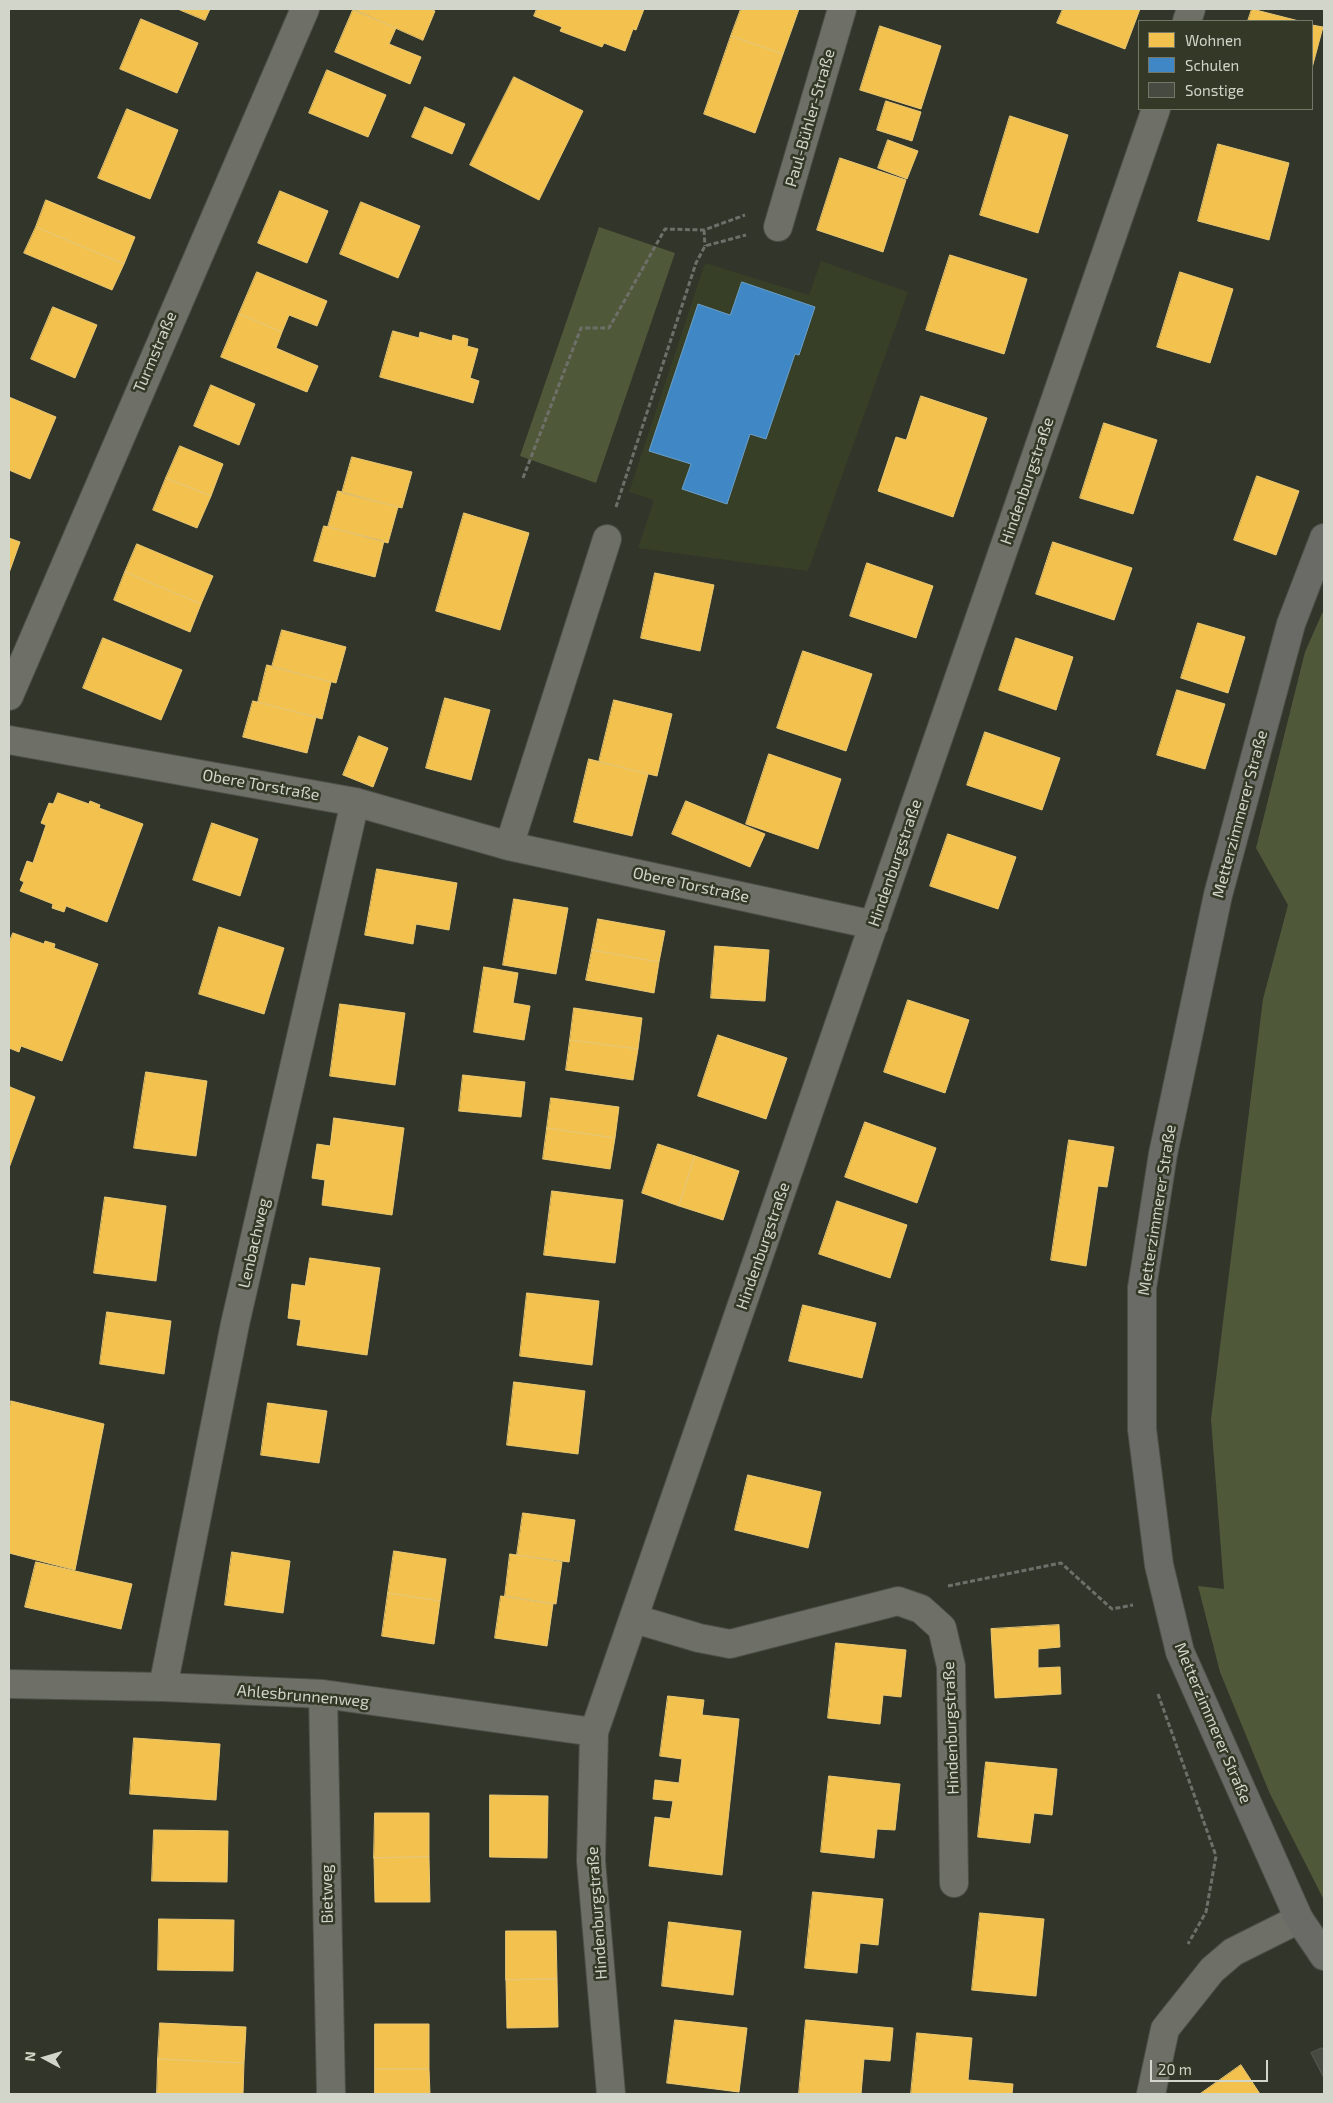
<!DOCTYPE html>
<html>
<head>
<meta charset="utf-8">
<style>
	body { margin:0 }
	#map { position:relative; width:1333px; height:2103px; overflow:hidden; background:#32352a; font-family:"Exo 2",sans-serif }
	canvas { display:block }
	.frame { position:absolute; inset:0; border:10px solid #d1d5ca; pointer-events:none }
	.legend { position:absolute; left:1138px; top:20px; width:175px; height:90px; box-sizing:border-box; background:#333926; border:1px solid #727768; margin:0; padding:6px 9px; list-style:none; font-size:15px; color:#d1d5ca }
	.legend li { display:flex; align-items:center; gap:10px; height:25px }
	.legend b { width:25px; border:1px solid #727768 }
	.north { position:absolute; left:20px; top:2033px; width:50px; height:50px; -webkit-text-stroke:4px #333926; paint-order:stroke; rotate:276deg; font-size:14px; font-weight:700; line-height:20px; text-align:center; color:#d1d5ca }
	.north::after { content:''; display:block; margin:auto; width:18px; height:22px; background:#d1d5ca; clip-path:polygon(50% 0,100% 100%,50% 72%,0 100%) }
	.scale { position:absolute; left:1150px; top:2060px; width:118px; height:22px; box-sizing:border-box; border:2px solid #d1d5ca; border-top:0; padding-left:6px; font-size:15px; line-height:18px; white-space:nowrap; color:#d1d5ca; -webkit-text-stroke:4px #333926; paint-order:stroke }
</style>
</head>
<body>
<div id="map">
<canvas width="1333" height="2103"></canvas>
<div class="frame"></div>
<ul class="legend">
<li><b style="height:14px;background:#f2c14e"></b>Wohnen</li>
<li><b style="height:14px;background:#3f88c5"></b>Schulen</li>
<li><b style="height:14px;background:#474a41"></b>Sonstige</li>
</ul>
<div class="north">N</div>
<div class="scale">20 m</div>
</div>
<script>
const ctx = document.querySelector('canvas').getContext('2d');
ctx.lineJoin = 'round';
function paint(path, color) {
  ctx.fillStyle = color;
  ctx.fill(path, 'evenodd');
}
function stroke(path, color, width, dash) {
  ctx.strokeStyle = color;
  ctx.lineWidth = width;
  ctx.lineCap = dash ? 'butt' : 'round';
  ctx.setLineDash(dash || []);
  ctx.stroke(path);
}
function write(font, color, halo, rows, align = 'center') {
  ctx.font = font + ' "Exo 2",sans-serif';
  ctx.lineWidth = 5;
  ctx.setLineDash([]);
  ctx.textBaseline = 'middle';
  ctx.strokeStyle = halo;
  ctx.fillStyle = color;
  for (const [text, x, y, turn = 0] of rows) {
    ctx.save();
    ctx.translate(x, y);
    ctx.rotate((+turn || 0) * Math.PI / 180);
    ctx.textAlign = isNaN(turn) ? turn : align;
    if (halo) ctx.strokeText(text, 0, 0);
    ctx.fillText(text, 0, 0);
    ctx.restore();
  }
}
paint(new Path2D(`
	M821,261L908,292L808,571L638,548L654,500L629,492L705,263L809,295Z`), '#383f27');
paint(new Path2D(`
	M599,227L675,253L596,483L520,456Z
	M1324,609V1900L1270,1794L1220,1672L1198,1586L1224,1589L1211,1419L1263,999L1288,905L1256,848L1305,652Z`), '#4f5939');
const homes = new Path2D(`
	M178,9H210L205,20Z
	M353,9H429L435,11L423,40Z
	M537,9H644L636,30L633,29L625,51L604,43L602,47L560,31L562,27L534,16Z
	M741,9H799L783,54L731,36Z
	M1063,9H1140L1125,49L1057,23Z
	M1252,9L1299,21H1248Z
	M353,10L396,28L389,44L421,57L410,84L335,52Z
	M141,19L198,43L177,93L120,69Z
	M1312,25L1323,27L1312,68Z
	M880,26L941,46L921,109L860,90Z
	M731,36L783,54L755,133L704,114Z
	M327,70L386,95L368,137L309,113Z
	M514,77L583,111L539,200L470,165Z
	M886,101L921,112L912,141L877,130Z
	M425,107L465,124L452,154L412,137Z
	M127,109L178,130L150,199L98,178Z
	M1010,116L1068,135L1038,233L980,215Z
	M888,140L918,151L907,179L878,168Z
	M1218,144L1289,163L1269,240L1198,221Z
	M840,158L906,180L883,252L817,230Z
	M280,191L328,211L307,263L258,243Z
	M46,200L135,237L124,264L36,227Z
	M361,202L420,226L398,278L340,254Z
	M36,227L124,264L112,290L24,253Z
	M950,255L1027,279L1004,354L926,330Z
	M257,272L327,301L317,326L289,315L282,332L239,314Z
	M1180,272L1233,289L1210,363L1157,347Z
	M53,307L97,325L75,378L31,359Z
	M239,314L282,332L276,348L318,366L307,392L221,357Z
	M393,331L419,338L420,332L452,341L453,335L468,339L467,346L478,349L470,378L479,381L473,403L380,377Z
	M211,385L255,404L239,445L194,426Z
	M921,396L987,418L953,517L878,491L896,437L906,440Z
	M9,397L56,417L30,479L9,470Z
	M1104,423L1157,440L1133,514L1080,498Z
	M180,446L223,464L211,496L166,478Z
	M352,457L412,472L402,508L342,493Z
	M1257,476L1299,491L1276,555L1234,540Z
	M166,478L211,496L197,528L153,510Z
	M338,491L398,507L388,543L328,527Z
	M464,513L529,533L500,630L436,611Z
	M324,526L384,541L375,577L314,561Z
	M9,538L20,542L9,573Z
	M1053,542L1132,568L1114,620L1036,594Z
	M137,544L213,576L201,604L125,572Z
	M867,563L933,586L916,638L850,616Z
	M125,572L201,604L190,632L114,600Z
	M655,573L714,585L700,651L641,638Z
	M1198,623L1245,637L1228,693L1181,678Z
	M282,630L346,647L336,683L272,667Z
	M103,638L182,670L161,720L83,688Z
	M1016,638L1073,657L1056,710L999,690Z
	M803,651L872,674L846,751L777,728Z
	M267,665L331,682L322,719L258,702Z
	M1177,690L1225,704L1205,769L1157,755Z
	M445,698L490,710L471,780L426,768Z
	M614,700L672,714L657,776L599,762Z
	M253,701L316,717L307,753L243,737Z
	M985,732L1060,758L1042,810L967,785Z
	M359,736L388,748L373,787L343,775Z
	M769,754L841,779L818,849L746,824Z
	M589,759L648,774L632,836L574,822Z
	M58,793L89,804L90,801L100,805L99,808L143,824L107,922L66,906L64,912L52,908L53,904L20,891L24,882L20,880L27,861L33,863L46,825L41,823L49,803L53,804Z
	M686,801L765,834L750,867L672,834Z
	M212,823L258,839L240,896L193,880Z
	M948,834L1016,857L998,909L930,886Z
	M377,869L457,883L449,930L416,924L413,944L365,935Z
	M514,899L568,908L556,974L503,965Z
	M598,919L665,931L659,962L592,950Z
	M219,927L284,948L264,1014L199,994Z
	M13,933L44,944L45,941L55,944L54,948L98,964L62,1061L21,1046L19,1052L9,1048V943Z
	M715,946L769,950L765,1001L711,998Z
	M592,950L659,962L654,993L586,980Z
	M484,967L518,973L513,1003L530,1006L524,1040L474,1032Z
	M908,1000L969,1020L945,1093L884,1072Z
	M340,1004L405,1013L395,1085L330,1076Z
	M574,1008L642,1018L638,1049L570,1040Z
	M718,1035L787,1058L766,1119L698,1096Z
	M570,1040L638,1049L633,1080L566,1070Z
	M146,1072L207,1081L196,1156L134,1148Z
	M463,1075L525,1082L521,1117L459,1111Z
	M9,1083L10,1087L35,1097L9,1168Z
	M551,1098L619,1107L615,1138L547,1128Z
	M334,1118L404,1128L392,1215L322,1205L325,1180L312,1178L317,1144L330,1146Z
	M865,1122L936,1148L917,1203L845,1177Z
	M547,1128L615,1138L610,1169L543,1159Z
	M1069,1140L1114,1147L1107,1187L1098,1186L1086,1266L1051,1260Z
	M658,1144L695,1156L679,1206L642,1193Z
	M695,1156L739,1171L723,1220L679,1206Z
	M552,1191L623,1200L615,1263L544,1255Z
	M105,1197L166,1206L156,1281L94,1273Z
	M837,1201L907,1225L890,1278L819,1254Z
	M310,1258L380,1268L367,1355L297,1345L301,1320L288,1318L292,1284L305,1286Z
	M527,1293L599,1301L592,1365L520,1356Z
	M803,1305L876,1323L862,1378L789,1361Z
	M107,1312L171,1321L164,1374L100,1364Z
	M514,1382L585,1391L578,1454L507,1445Z
	M11,1401L104,1424L75,1570L9,1553V1411Z
	M268,1403L327,1411L319,1463L261,1455Z
	M748,1475L821,1492L808,1548L735,1530Z
	M523,1513L575,1520L569,1562L517,1555Z
	M394,1551L446,1559L440,1601L388,1593Z
	M232,1552L290,1561L283,1613L225,1605Z
	M510,1554L562,1562L556,1604L505,1596Z
	M36,1562L132,1584L121,1629L25,1607Z
	M388,1593L440,1601L434,1644L382,1636Z
	M501,1596L553,1604L547,1646L495,1638Z
	M1059,1625L1060,1647L1038,1649V1668L1060,1667L1061,1694L995,1698L991,1629Z
	M836,1643L906,1650L901,1697L883,1695L880,1724L828,1718Z
	M668,1696L704,1700L702,1715L739,1719L722,1875L649,1866L655,1817L670,1819L673,1801L653,1799L655,1780L679,1783L682,1759L660,1756Z
	M134,1738L220,1744L216,1800L130,1794Z
	M986,1762L1057,1769L1052,1815L1034,1813L1030,1843L978,1837Z
	M829,1776L900,1784L895,1830L877,1829L874,1858L821,1852Z
	M490,1795L548,1796L547,1858L490,1857Z
	M375,1813H429V1857L374,1858Z
	M154,1830L228,1831L227,1882L152,1881Z
	M429,1857L430,1902H375L374,1858Z
	M813,1892L883,1899L878,1945L860,1943L857,1973L805,1968Z
	M980,1913L1044,1919L1036,1996L972,1990Z
	M159,1919L234,1920L233,1971L158,1970Z
	M669,1922L741,1931L733,1995L662,1986Z
	M506,1931H556L557,1979L506,1980Z
	M557,1979L558,2027L507,2028L506,1980Z
	M675,2020L747,2028L739,2092L667,2083Z
	M806,2020L893,2028L890,2061L864,2059L861,2094H799Z
	M160,2023L246,2027L244,2063L158,2059Z
	M375,2024H429V2069H375Z
	M917,2033L972,2038L968,2080L1013,2084L1012,2094H911Z
	M158,2059L244,2063L243,2094H157Z
	M1241,2065L1260,2094H1200Z
	M375,2069H429L430,2094H375Z`);
paint(homes, '#f2c14e');
stroke(homes, '#e8c773', 1);
const schools = new Path2D(`
	M742,282L815,307L799,355L795,354L766,439L750,434L727,504L682,489L691,464L649,451L698,304L730,315Z`);
paint(schools, '#3f88c5');
stroke(schools, '#6b9fc6', 1);
const building = new Path2D(`
	M1322,2048L1324,2051V2078L1311,2053Z`);
paint(building, '#474a41');
stroke(building, '#575a51', 1);
const minor = new Path2D(`
	M1187,21L1191,9
	M778,227L842,9
	M9,696L305,9
	M9,740L355,802L509,846L874,925
	M509,846L607,539
	M635,1619L699,1638L730,1644L898,1601L921,1609L942,1628L951,1666L954,1883
	M9,1684L163,1687L323,1694L594,1732
	M163,1687L235,1324L355,802
	M323,1694L331,2094
	M611,2094L591,1861L594,1732L1156,109
	M1151,2094L1165,2029L1212,1970L1233,1952L1299,1919`);
const major = new Path2D(`
	M1324,538L1291,624L1218,895L1163,1154L1142,1288V1429L1159,1565L1180,1652L1299,1919L1324,1956`);
stroke(minor, '#4e5047', 30);
stroke(major, '#4e5047', 30);
stroke(new Path2D(`
	M704,230L705,246
	M523,478L581,328H609L665,229L704,230L745,215
	M616,507L696,263L705,246L746,235
	M948,1586L1061,1563L1112,1609L1133,1605
	M1158,1694L1216,1856L1206,1912L1188,1944`), '#6d7068', 3, [5, 2.5]);
stroke(minor, '#6e7068', 28);
stroke(major, '#6a6b67', 28);
write('16px', '#d1d5ca', '#333926', [
	["Paul-Bühler-Straße",810,118,-74],
	["Turmstraße",155,352,-67],
	["Hindenburgstraße",1027,481,-71],
	["Obere Torstraße",261,785,10],
	["Metterzimmerer Straße",1240,814,-75],
	["Hindenburgstraße",895,863,-71],
	["Obere Torstraße",691,885,12],
	["Metterzimmerer Straße",1157,1210,-81],
	["Lenbachweg",254,1243,-77],
	["Hindenburgstraße",763,1246,-71],
	["Ahlesbrunnenweg",303,1696,5],
	["Metterzimmerer Straße",1213,1723,67],
	["Hindenburgstraße",951,1728,-92],
	["Bietweg",327,1894,-91],
	["Hindenburgstraße",597,1913,-94]
]);
</script>
</body>
</html>
